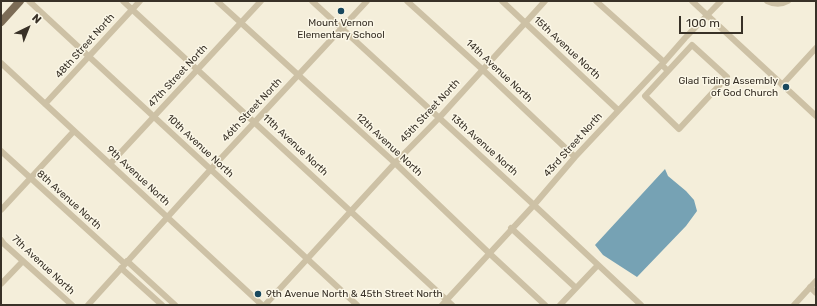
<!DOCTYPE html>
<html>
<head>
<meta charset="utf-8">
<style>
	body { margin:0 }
	#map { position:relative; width:817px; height:306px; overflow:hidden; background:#f4eeda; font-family:Rubik,sans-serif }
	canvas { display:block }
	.frame { position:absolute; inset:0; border:2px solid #383127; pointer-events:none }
	.north { position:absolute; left:8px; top:8px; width:40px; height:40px; -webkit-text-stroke:3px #fbf7e7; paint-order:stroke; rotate:43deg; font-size:11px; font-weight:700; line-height:16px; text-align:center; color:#383127 }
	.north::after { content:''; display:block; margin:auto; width:14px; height:18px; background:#383127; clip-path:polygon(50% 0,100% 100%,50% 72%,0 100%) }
	.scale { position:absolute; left:679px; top:16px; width:64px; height:18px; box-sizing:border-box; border:2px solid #383127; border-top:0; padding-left:5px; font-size:12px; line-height:14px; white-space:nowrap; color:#383127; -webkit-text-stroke:3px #fbf7e7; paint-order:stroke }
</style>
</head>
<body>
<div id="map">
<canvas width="817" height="306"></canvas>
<div class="frame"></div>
<div class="north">N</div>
<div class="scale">100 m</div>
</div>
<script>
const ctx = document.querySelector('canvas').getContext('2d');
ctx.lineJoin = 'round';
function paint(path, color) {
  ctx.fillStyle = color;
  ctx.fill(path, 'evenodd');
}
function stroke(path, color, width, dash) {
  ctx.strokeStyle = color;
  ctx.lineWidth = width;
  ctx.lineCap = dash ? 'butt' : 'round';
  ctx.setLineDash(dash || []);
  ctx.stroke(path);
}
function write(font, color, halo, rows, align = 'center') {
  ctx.font = font + ' Rubik,sans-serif';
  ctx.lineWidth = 3;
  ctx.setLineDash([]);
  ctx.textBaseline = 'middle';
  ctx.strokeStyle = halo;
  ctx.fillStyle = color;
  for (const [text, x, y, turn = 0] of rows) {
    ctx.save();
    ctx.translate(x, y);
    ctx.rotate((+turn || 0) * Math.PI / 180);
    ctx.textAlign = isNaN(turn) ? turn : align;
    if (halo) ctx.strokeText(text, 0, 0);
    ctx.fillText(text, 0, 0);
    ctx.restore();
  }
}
paint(new Path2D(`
	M665,169L668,176L686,191L694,200L697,211L686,226L637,277L603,255L595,245Z`), '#76a2b4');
stroke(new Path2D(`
	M29,1L357,305
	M123,1L452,305
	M217,1L395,163L489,253L545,305
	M312,1L534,205L641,305
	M407,1L482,69L575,157
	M502,1L618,110
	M596,1L664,62
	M692,1L816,116
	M767,1C775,5 781,5 788,1
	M1,63L262,305
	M662,65L668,71L692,45L727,77L679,129L645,96L668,71
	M782,85L816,48
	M45,104L140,1
	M1,151L125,264
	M110,164L261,1
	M1,210L74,131
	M511,228L576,288
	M1,240L4,244L72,305
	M127,261L175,305
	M121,268L162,305
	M1,284L23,261
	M810,287L816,293
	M88,305L211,169L367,1
	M265,305L395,163L439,118L545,1
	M442,305L534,205L575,157L664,62L685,38L721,1
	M560,305L598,265
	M794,305L816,281`), '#cdc1a5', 6);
stroke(new Path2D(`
	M1,22L20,1`), '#7c6c56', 8);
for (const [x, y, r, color] of [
	[341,11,4,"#18485e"],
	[786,87,4,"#18485e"],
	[258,294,4,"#18485e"]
]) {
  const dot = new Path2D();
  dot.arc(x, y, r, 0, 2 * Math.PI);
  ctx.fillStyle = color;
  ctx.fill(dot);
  stroke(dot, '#fbf7e7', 1.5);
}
write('10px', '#383127', '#fbf7e7', [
	["Mount Vernon",341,23],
	["Elementary School",341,35],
	["Glad Tiding Assembly",778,81,"right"],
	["of God Church",778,93,"right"],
	["9th Avenue North & 45th Street North",266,294,"left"]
]);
write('10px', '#383127', '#fbf7e7', [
	["48th Street North",85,46,-48],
	["15th Avenue North",567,48,43],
	["14th Avenue North",499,71,43],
	["47th Street North",178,76,-47],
	["46th Street North",252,110,-47],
	["45th Street North",430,111,-47],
	["11th Avenue North",295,145,43],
	["12th Avenue North",389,145,43],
	["13th Avenue North",484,145,42],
	["43rd Street North",573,145,-48],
	["10th Avenue North",200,146,43],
	["9th Avenue North",138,176,43],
	["8th Avenue North",69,200,42],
	["7th Avenue North",43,265,43]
]);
</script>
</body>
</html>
